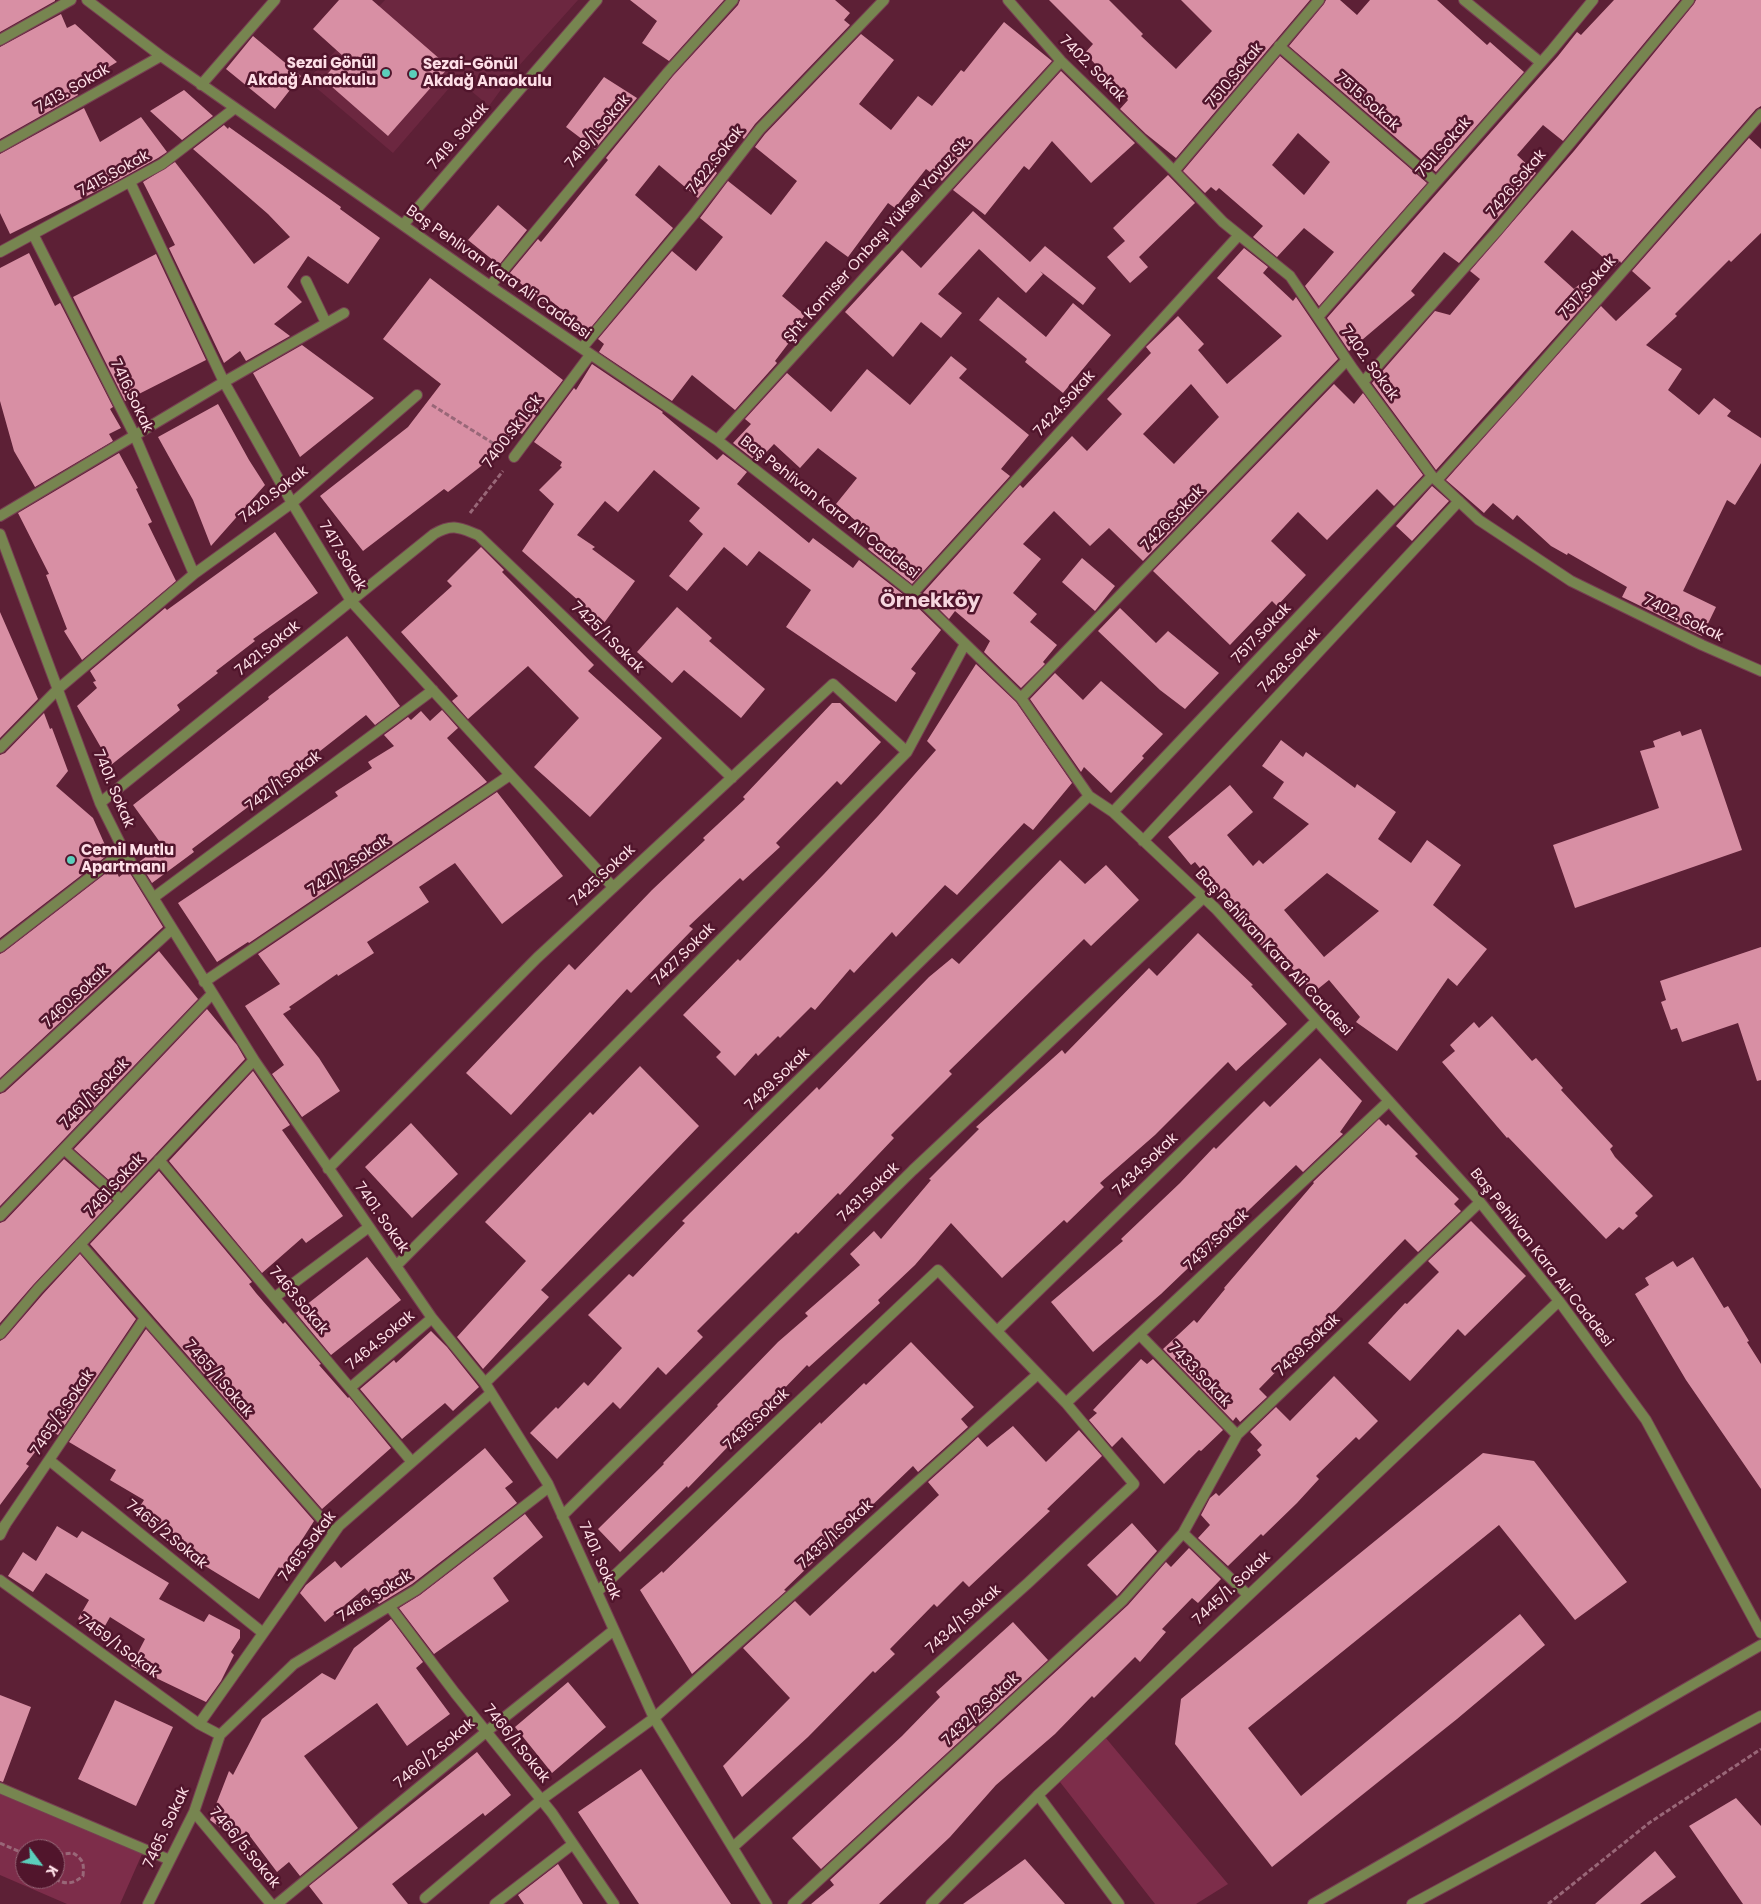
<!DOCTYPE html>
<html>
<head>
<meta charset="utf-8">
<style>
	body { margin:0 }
	#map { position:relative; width:1761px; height:1904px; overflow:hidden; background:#5d2036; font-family:Poppins,sans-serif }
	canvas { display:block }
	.north { position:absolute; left:15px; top:1839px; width:50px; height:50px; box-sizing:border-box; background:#51152c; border:1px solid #966677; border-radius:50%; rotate:121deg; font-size:14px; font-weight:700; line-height:20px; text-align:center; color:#fedfe7 }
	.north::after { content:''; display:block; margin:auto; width:18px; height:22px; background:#5bcebb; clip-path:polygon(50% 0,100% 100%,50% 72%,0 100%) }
</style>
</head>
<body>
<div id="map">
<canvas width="1761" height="1904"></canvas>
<div class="north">K</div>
</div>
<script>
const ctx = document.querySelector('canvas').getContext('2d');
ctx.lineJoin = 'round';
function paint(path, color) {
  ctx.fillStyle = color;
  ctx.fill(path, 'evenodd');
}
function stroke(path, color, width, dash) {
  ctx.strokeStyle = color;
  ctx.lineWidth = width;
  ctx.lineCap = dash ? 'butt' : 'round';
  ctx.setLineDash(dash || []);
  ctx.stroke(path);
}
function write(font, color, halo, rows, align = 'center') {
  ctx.font = font + ' Poppins,sans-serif';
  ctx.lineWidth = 5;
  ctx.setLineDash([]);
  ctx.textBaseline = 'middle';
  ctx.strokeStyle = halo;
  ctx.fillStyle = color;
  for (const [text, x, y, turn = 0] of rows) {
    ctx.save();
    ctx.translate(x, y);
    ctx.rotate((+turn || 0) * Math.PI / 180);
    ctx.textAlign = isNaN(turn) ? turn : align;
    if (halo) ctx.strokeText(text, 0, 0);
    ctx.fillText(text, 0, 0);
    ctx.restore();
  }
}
paint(new Path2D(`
	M385,0H578L516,69L489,106L457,79L393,153L307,80Z`), '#6c2740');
paint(new Path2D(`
	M1105,1737L1228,1884L1196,1904H1155L1060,1782Z
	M0,1782L146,1845L120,1904H67L0,1875ZM25,1849H55V1879H25Z`), '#7d2d4a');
paint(new Path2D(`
	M0,0H55V1L0,32Z
	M339,0H372L449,67L388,136L323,79L343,56L313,29Z
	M630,0H724L669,61L642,43L657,21Z
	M740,0H835L850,13L844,20L850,25L755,124L744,139L740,135L712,168L717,173L698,198L659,165L635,195L673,228L588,331L551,301L547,305L509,274L538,239L541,242L608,160L606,158L673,76L738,5Z
	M1049,0H1109L1143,34L1141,36L1176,69L1212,31L1181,0H1310L1176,158L1146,134L1120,109L1128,100L1085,53L1093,44Z
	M1326,0H1340L1357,15L1370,0H1437L1487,45L1490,42L1524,72L1436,172L1289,46L1324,4Z
	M1614,0H1680L1563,141L1543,125L1517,155L1536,173L1459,263L1444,252L1411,291L1415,295L1349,351L1327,318L1558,56L1577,32L1581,35Z
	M1696,0H1761V106L1756,109L1621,263L1620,261L1614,267L1572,230L1544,262L1574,289L1580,284L1592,296L1436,470L1372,383L1435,311L1450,315L1480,279L1470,271L1574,151L1694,4Z
	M61,14L67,28L75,24L117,62L74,88L78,95L0,139V47Z
	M1004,22L1052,61L942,181L926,169L895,208L888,203L848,257L826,241L782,296L805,315L788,338L791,340L775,361L777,363L735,410L692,375L672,401L599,352L604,344L598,339L672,251L696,271L723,237L700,218L728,181L771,215L797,181L755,147L765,134L861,34L894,60L859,104L891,130L918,96L932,106L961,70L964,72Z
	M253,36L301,76L275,109L226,69Z
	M1280,56L1427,183L1319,306L1305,286L1334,252L1304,228L1277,257L1253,237L1263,226L1219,188L1216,191L1211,187L1205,193L1183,171ZM1298,133L1330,162L1304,195L1272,165Z
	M1061,71L1135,143L1091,183L1052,141L1029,170L1024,166L985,215L953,190Z
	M604,77L637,98L595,149L566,127Z
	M184,90L213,116L182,140L150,111Z
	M84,108L100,142L141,117L167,152L158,158L113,183L10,234L0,213V154Z
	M224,125L228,129L229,127L341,207L340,209L380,238L348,284L308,256L287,287L302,302L274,324L290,336L246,361L240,351L224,363L169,248L175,245L143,182L175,162L254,264L290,237L268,214L193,149Z
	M1749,138L1761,149V233L1731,262L1729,260L1675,314L1677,316L1646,345L1682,369L1668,390L1699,415L1714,398L1731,411L1727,416L1761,438V463L1735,505L1727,500L1683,591L1716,607L1702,636L1622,597L1627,587L1568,553L1567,555L1551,546L1517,515L1513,520L1493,503L1484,513L1446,480L1601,306L1616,321L1651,288L1632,271Z
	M1168,175L1195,203L1139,257L1148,267L1130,283L1107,257L1125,241L1113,228Z
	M498,205L527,230L499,265L468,240Z
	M973,211L1030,262L1045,246L1096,288L1083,305L1040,271L1043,274L1026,293L979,249L938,294L962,313L941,338L921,322L893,357L845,312L902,250L921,268Z
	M1244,248L1268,267L1263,273L1293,301L1296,297L1338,359L1143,561L1109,528L1090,546L1054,511L1023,544L1041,559L1013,593L1037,614L1030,622L1057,645L1043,662L1045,664L1021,688L984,652L990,641L955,611L949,619L923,593L1020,485L1023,488L1072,436L1087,451L1122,414L1107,399L1151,353L1146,347L1178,316L1204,344L1198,350L1227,384L1282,336L1217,278ZM1191,384L1219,417L1174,464L1143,434Z
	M29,253L55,306L60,303L113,407L110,409L121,428L109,434L113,441L35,487L14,451L0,401V268Z
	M156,254L206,360L125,401L73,297Z
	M430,278L563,380L522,434L516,430L499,452L448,492L444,489L363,551L320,496L408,427L441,384L383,339Z
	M998,297L1046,337L1073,303L1111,335L1063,393L1025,362L1027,359L979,320Z
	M302,345L374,398L300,457L253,373Z
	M951,356L967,369L959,378L1029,435L1001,469L1010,476L912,584L868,549L876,538L836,504L857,478L818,448L800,468L774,444L757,462L733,443L751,424L745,419L787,373L831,412L867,369L910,405Z
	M592,364L663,412L662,413L717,460L723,454L747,472L737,484L809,543L813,538L853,568L859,560L908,598L941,630L911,669L916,673L896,702L786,627L811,590L759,551L747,566L724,547L687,591L669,576L703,534L689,521L700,508L654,470L618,512L605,501L577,535L595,547L592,549L635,581L604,623L522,551L554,504L539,490L562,467L560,466L562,462L534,442L574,388L576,390Z
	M1334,384L1354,404L1363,393L1423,475L1394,506L1377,489L1327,540L1298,512L1271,541L1306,575L1277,606L1272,601L1230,645L1153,571Z
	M218,404L249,460L265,485L211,546L193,500L158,437Z
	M119,453L138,488L136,489L152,522L148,524L176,581L82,660L64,631L67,629L46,575L49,574L18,513Z
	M1432,486L1449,501L1412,541L1396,526Z
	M275,532L318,593L253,639L255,641L216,671L218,673L177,705L180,710L111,765L77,706L97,688L93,682L96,681L90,671L165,608L167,610Z
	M481,547L504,570L502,572L594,665L588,671L662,738L590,817L534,767L579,718L528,666L468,719L452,701L458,696L401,632L452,586L447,581Z
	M1082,558L1115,586L1095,611L1062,582Z
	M677,607L712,638L709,641L765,689L741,718L684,670L672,683L637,652Z
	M1120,608L1156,643L1168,631L1219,673L1185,709L1160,690L1098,631Z
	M0,612L38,699L0,738Z
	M347,636L400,706L375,725L366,715L264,795L192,849L194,852L152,883L139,862L162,845L133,805L269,699L268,697Z
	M976,664L1016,702L1072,783L1033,830L1024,823L957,895L945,885L896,937L892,932L854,973L850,969L815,1010L811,1007L780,1038L778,1036L758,1056L756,1053L735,1076L716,1057L721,1052L683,1015L738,959L740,961L824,874L878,816L936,750L927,741Z
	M1055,673L1083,700L1101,681L1163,734L1142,756L1144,758L1111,793L1084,767L1081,772L1030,699Z
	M832,703H840L881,742L841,785L837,781L776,843L780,847L743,881L740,878L689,926L693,929L631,993L627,989L511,1115L466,1073L569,964L575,970L652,890L705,840L703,838L745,799L743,797Z
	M442,710L458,728L447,738L487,782L249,943L248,942L217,962L178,903L338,796L335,792L372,768L368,762L394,746L384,735L408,717L411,720L421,711L430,721Z
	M44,713L50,729L52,728L68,771L56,786L93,818L109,854L0,938V755L5,753Z
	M1701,729L1742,850L1575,908L1553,845L1659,808L1640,751L1655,747L1653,741L1680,731L1682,736Z
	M1281,740L1303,757L1306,752L1355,788L1357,784L1396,812L1378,839L1411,863L1427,840L1461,865L1433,905L1487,949L1457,986L1448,978L1397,1051L1356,1022L1360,1017L1329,980L1313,993L1284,959L1277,964L1218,895L1220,893L1195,862L1191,865L1168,837L1230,785L1253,812L1227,835L1253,866L1259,860L1263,864L1309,824L1273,798L1284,782L1262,766ZM1327,873L1379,911L1324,957L1284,910Z
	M497,792L563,876L502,924L455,863L419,887L429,902L367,942L374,953L338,976L337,974L289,1007L291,1009L283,1014L319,1058L340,1091L302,1117L272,1074L284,1065L245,1006L280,984L258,954Z
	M1060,860L1085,884L1106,865L1139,900L1091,946L1084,939L949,1071L952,1074L891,1135L894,1138L840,1195L838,1193L798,1234L796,1232L697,1331L703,1337L666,1375L658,1367L620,1409L613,1402L557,1459L530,1433L556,1407L558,1409L584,1382L588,1386L622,1348L588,1315L629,1274L633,1277L685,1223L682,1221L817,1087L819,1090L929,977L952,958L959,964Z
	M114,867L119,877L128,870L163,927L0,1078V954L4,952Z
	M1198,933L1253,985L1251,986L1287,1024L1236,1071L1228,1062L1155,1135L1100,1183L1104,1187L1067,1223L1064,1220L1002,1278L951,1223L915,1265L878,1300L880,1303L809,1367L807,1365L688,1488L687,1486L620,1552L598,1529L664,1464L663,1463L718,1406L717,1405L778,1342L808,1316L805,1313L860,1265L850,1254L874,1231L881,1239L931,1180L929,1179L979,1129L976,1127L1062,1050L1065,1054L1149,968L1157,976Z
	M1761,947V1080L1757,1081L1738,1023L1682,1042L1677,1028L1671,1030L1661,1002L1666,1000L1660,981Z
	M159,951L198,999L0,1206V1094L5,1092Z
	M207,1009L237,1045L245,1059L121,1191L74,1149Z
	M1492,1016L1532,1061L1536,1058L1563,1088L1561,1090L1613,1146L1610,1149L1615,1157L1653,1196L1635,1213L1638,1216L1623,1230L1619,1227L1606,1239L1508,1137L1507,1138L1442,1062L1455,1051L1450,1045L1474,1022L1479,1028Z
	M1320,1058L1362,1101L1340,1132L1343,1134L1303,1172L1296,1165L1161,1294L1093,1352L1051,1302L1123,1241L1121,1239L1180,1183L1214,1147L1216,1149L1264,1101L1270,1107Z
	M640,1066L699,1126L541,1290L549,1297L483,1369L457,1337L526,1261L485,1222L590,1112L593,1115Z
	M253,1071L290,1125L282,1130L343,1216L306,1243L302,1238L262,1273L169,1161Z
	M1379,1119L1386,1126L1388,1124L1418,1154L1415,1156L1459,1199L1454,1204L1461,1211L1418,1252L1405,1239L1259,1389L1267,1397L1240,1422L1236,1417L1233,1421L1163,1349L1194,1320L1197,1323L1225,1289L1224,1288L1314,1183L1313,1182Z
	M411,1123L458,1174L412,1218L365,1167Z
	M64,1159L112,1201L33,1285L0,1323V1223L5,1221Z
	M159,1171L252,1282L249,1284L256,1293L283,1324L285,1322L321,1364L319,1365L348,1398L349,1397L391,1448L322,1509L90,1244Z
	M1471,1221L1526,1276L1465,1336L1458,1329L1410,1381L1368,1343L1405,1303L1407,1304L1439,1272L1428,1261Z
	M80,1254L136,1319L58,1435L51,1431L26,1464L29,1466L0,1505V1341L5,1338L43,1294Z
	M367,1257L401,1300L331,1355L296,1313Z
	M1693,1257L1724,1308L1728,1306L1749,1341L1747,1342L1761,1364V1489L1686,1380L1635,1294L1649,1285L1645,1278L1673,1261L1677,1267Z
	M146,1329L314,1521L282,1571L279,1567L259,1599L179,1550L184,1540L137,1511L144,1500L110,1480L116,1470L69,1442Z
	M431,1331L447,1347L479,1387L453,1411L445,1403L402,1439L360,1389L394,1360L396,1363Z
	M911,1342L974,1407L961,1419L968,1427L918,1472L913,1466L784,1590L786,1591L692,1674L640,1590L662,1571L663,1573L820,1422L821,1424L864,1383L866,1385Z
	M1141,1359L1147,1364L1153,1359L1223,1430L1201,1451L1199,1450L1164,1484L1122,1437L1112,1447L1089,1420L1097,1413L1093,1410Z
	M1334,1376L1378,1421L1359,1440L1356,1437L1316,1476L1319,1479L1297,1503L1263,1536L1261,1534L1228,1566L1198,1538L1210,1525L1201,1515L1210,1498L1216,1493L1219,1496L1261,1455L1257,1450L1262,1445L1250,1432L1276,1407L1290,1421Z
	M1013,1426L1046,1462L1079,1430L1102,1456L1047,1509L1050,1511L969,1587L963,1581L937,1607L934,1604L890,1649L895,1654L875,1673L873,1671L808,1737L742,1797L723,1766L790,1698L743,1648L795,1601L810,1616L939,1495L928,1482L978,1437L987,1447Z
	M485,1448L513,1482L505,1488L517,1503L412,1584L379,1604L365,1588L325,1622L300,1593L306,1585L335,1561L341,1568Z
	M1483,1453L1534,1461L1627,1582L1575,1620L1499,1525L1248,1728L1301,1796L1520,1614L1545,1645L1457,1719L1272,1867L1175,1744L1181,1699Z
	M525,1514L543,1537L493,1578L509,1601L434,1654L399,1608L420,1595Z
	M1132,1523L1157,1551L1117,1596L1087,1565Z
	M57,1526L77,1538L82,1531L169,1583L159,1599L204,1622L209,1614L240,1630V1638L231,1652L234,1655L221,1681L206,1702L131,1666L145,1639L110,1617L101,1633L78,1619L89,1600L46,1573L33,1592L8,1576L23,1552L36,1561Z
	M1189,1548L1221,1579L1198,1603L1192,1598L1162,1629L1166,1632L1140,1662L1135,1657L1094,1698L1092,1696L1055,1734L996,1785L950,1837L879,1904H811L834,1885L830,1880L1128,1605L1166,1562L1171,1567Z
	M391,1619L423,1662L416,1668L450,1714L407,1746L377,1703L304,1756L358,1828L300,1876L289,1862L277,1872L246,1831L238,1841L210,1820L229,1771L233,1775L262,1719L322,1673L335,1680L354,1648Z
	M1013,1622L1048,1660L821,1869L792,1838L902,1736L940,1697L936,1692Z
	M568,1682L606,1727L552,1773L515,1727Z
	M0,1695L31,1707L3,1782L0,1781Z
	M115,1700L173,1727L136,1806L78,1779Z
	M477,1752L511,1795L485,1816L483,1813L392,1884L408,1904H323L309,1886Z
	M641,1769L731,1904H639L578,1812Z
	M1736,1798L1761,1826V1904H1743L1689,1826Z
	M1655,1851L1676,1877L1640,1904H1595Z
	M1025,1859L1065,1904H963Z
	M558,1864L583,1904H524L518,1895Z`), '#d88fa4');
const service = new Path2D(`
	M0,1535L5,1525
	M1038,1795L1119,1904`);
const minor = new Path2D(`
	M87,0L161,56L490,286L717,440L913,593L1021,698L1089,796L1113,812L1216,909L1480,1202L1559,1301L1646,1420L1761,1633
	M1008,0L1061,61L1174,171L1223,222L1290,276L1353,369L1432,476L1479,520L1571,581L1702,645L1761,671
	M1464,0L1540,62
	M0,40L71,0
	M1279,46L1435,181
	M201,85L275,0
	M0,147L161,56
	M1174,171L1319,0
	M130,182L224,382L292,503L351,601L613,887
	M403,225L597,0
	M33,234L135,436L194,574
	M0,252L162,164L235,108
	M306,281L326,323
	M490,286L668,72L733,0
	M1318,317L1552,50L1593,0
	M582,348L694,214L760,129L884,0
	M1363,382L1497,231L1689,0
	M717,440L1061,61
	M514,457L590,355
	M1437,480L1515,394L1761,114
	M0,516L224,382L344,313
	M0,534L100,803L124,851L254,1060L432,1318L485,1383L548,1484L654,1718L767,1904
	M913,593L1239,235
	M1021,698L1347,360
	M0,748L58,689L194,574L292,503L417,395
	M100,803L434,534C453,523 460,528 478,535L732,778
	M1113,812L1432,476
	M1143,841L1459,501
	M153,898L433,690
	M0,947L124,851
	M204,982L510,775
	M0,1087L172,929
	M64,1149L121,1200
	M159,1160L412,1462
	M328,1169L537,958L833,684L907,752
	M0,1216L212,994
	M80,1244L334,1533
	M396,1266L907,752L965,644
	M275,1297L369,1227
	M997,1331L1316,1021
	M0,1334L38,1289L254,1060
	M1140,1335L1237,1435
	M485,1383L882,999L1089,796
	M350,1388L432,1318
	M1066,1403L1389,1101
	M49,1460L263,1633
	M562,1516L913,1170L1203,898
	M5,1525L145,1318
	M1183,1533L1248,1595
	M0,1580L199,1724L220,1735
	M597,1592L938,1270L1066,1403L1134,1484L1028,1583L733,1847
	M390,1607L455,1693L552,1813L614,1904
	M199,1724L339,1526L491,1393
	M0,1788L170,1860
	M194,1812L271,1904
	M425,1898L541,1800L654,1718L1038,1374
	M148,1904L194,1812L220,1735L294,1664L416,1590L549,1487
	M277,1904L486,1732L614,1630
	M495,1904L573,1844
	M793,1904L1123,1600L1183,1533L1237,1435L1480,1202
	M931,1904L1038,1795L1559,1301`);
const tertiary = new Path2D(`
	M1313,1904L1761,1645
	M1412,1904L1761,1716`);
stroke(service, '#773f52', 12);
stroke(minor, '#773f52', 12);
stroke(tertiary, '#773f52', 12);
stroke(new Path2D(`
	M432,405L499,447
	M470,513L503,471
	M0,1843L25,1854
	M55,1879C66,1885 73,1884 83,1876C84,1864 84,1860 73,1853L55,1855
	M1548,1904L1649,1823L1761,1749`), '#996778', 3, [5, 2.5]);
stroke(service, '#778550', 10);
stroke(minor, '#778550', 10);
stroke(tertiary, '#778550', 10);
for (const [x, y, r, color] of [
	[386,73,5,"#5bcebb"],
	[413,74,5,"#5bcebb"],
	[71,860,5,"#5bcebb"]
]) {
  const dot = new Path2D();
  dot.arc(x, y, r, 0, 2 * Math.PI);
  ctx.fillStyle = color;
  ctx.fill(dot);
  stroke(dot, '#51152c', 2);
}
write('bold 15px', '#fedfe7', '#51152c', [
	["Sezai Gönül",376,64,"right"],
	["Akdağ Anaokulu",376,81,"right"],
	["Sezai-Gönül",423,65],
	["Akdağ Anaokulu",423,82],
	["Cemil Mutlu",81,851],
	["Apartmanı",81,868]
], 'left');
write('15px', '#fedfe7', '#51152c', [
	["7402. Sokak",1092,69,45],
	["7510.Sokak",1235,76,-50],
	["7413. Sokak",73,89,-30],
	["7515.Sokak",1367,102,41],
	["7419/1.Sokak",598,132,-50],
	["7419. Sokak",459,137,-49],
	["7511.Sokak",1444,148,-49],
	["7422.Sokak",716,161,-52],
	["7415.Sokak",114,174,-29],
	["7426.Sokak",1517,184,-50],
	["Şht. Komiser Onbaşı Yüksel Yavuz Sk.",878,240,-48],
	["Baş Pehlivan Kara Ali Caddesi",498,273,35],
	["7517.Sokak",1588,288,-49],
	["7402. Sokak",1369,364,54],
	["7416.Sokak",131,396,64],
	["7424.Sokak",1065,404,-48],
	["7400.Sk 1.Çk",513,432,-53],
	["7420.Sokak",274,495,-38],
	["Baş Pehlivan Kara Ali Caddesi",829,508,38],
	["7426.Sokak",1173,519,-46],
	["7417.Sokak",342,556,59],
	["7402. Sokak",1683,619,26],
	["7517.Sokak",1262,634,-46],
	["7425/1.Sokak",607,638,44],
	["7421.Sokak",268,649,-39],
	["7428.Sokak",1290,661,-47],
	["7421/1.Sokak",284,782,-37],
	["7401. Sokak",113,789,67],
	["7421/2.Sokak",349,866,-34],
	["7425.Sokak",603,876,-43],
	["Baş Pehlivan Kara Ali Caddesi",1273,953,47],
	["7427.Sokak",684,955,-45],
	["7460.Sokak",76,997,-43],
	["7429.Sokak",778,1080,-44],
	["7461/1.Sokak",95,1094,-46],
	["7434.Sokak",1146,1165,-44],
	["7461.Sokak",115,1186,-47],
	["7431.Sokak",869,1193,-44],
	["7401. Sokak",381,1218,55],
	["7437.Sokak",1217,1241,-43],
	["Baş Pehlivan Kara Ali Caddesi",1541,1258,52],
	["7463.Sokak",298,1301,50],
	["7464.Sokak",381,1341,-40],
	["7439.Sokak",1308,1346,-44],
	["7433.Sokak",1199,1375,46],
	["7465/1.Sokak",218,1379,49],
	["7465/3.Sokak",63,1413,-56],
	["7435.Sokak",757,1420,-43],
	["7465/2.Sokak",166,1535,39],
	["7435/1.Sokak",836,1535,-42],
	["7465.Sokak",308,1547,-53],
	["7401. Sokak",599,1561,66],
	["7445/1. Sokak",1232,1589,-43],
	["7466.Sokak",375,1597,-32],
	["7434/1.Sokak",964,1620,-42],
	["7459/1.Sokak",118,1647,36],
	["7432/2.Sokak",981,1710,-43],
	["7466/1.Sokak",516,1744,51],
	["7466/2.Sokak",435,1754,-40],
	["7465. Sokak",167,1828,-65],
	["7466/5.Sokak",244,1848,50]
]);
write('bold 20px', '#f7d7df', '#51152c', [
	["Örnekköy",930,602]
]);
</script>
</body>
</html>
